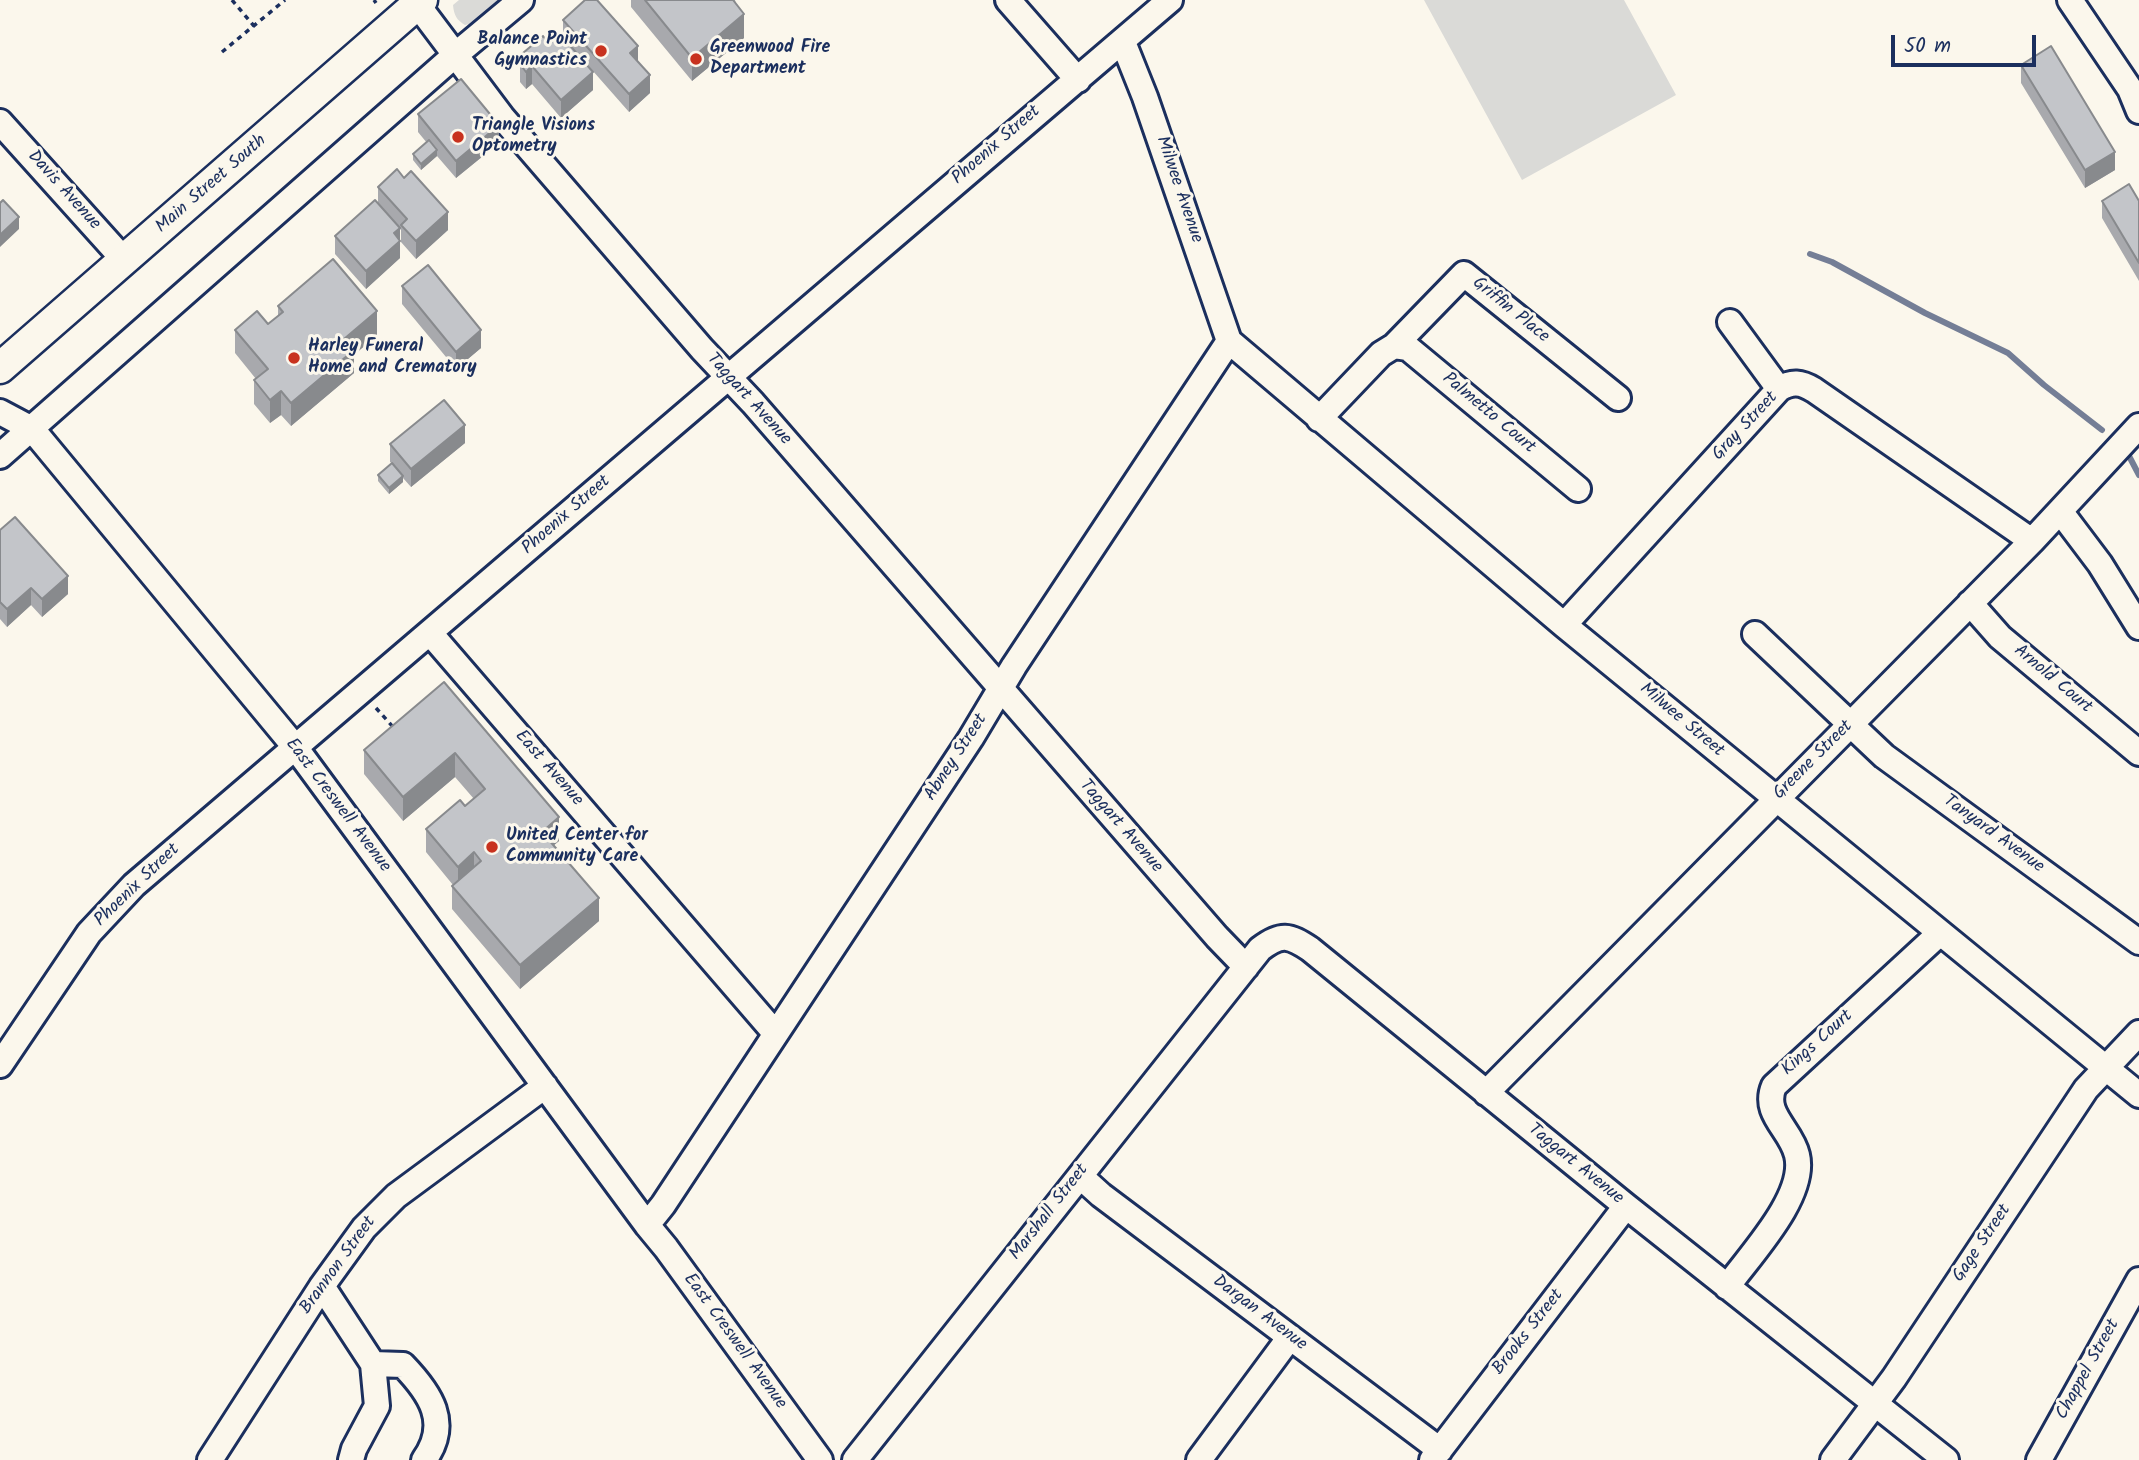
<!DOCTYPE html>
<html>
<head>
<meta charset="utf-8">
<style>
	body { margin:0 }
	#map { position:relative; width:2139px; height:1460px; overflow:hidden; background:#fbf7ec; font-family:Kalam,sans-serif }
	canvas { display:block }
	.scale { position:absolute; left:1891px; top:35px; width:145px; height:32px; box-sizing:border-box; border:4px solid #1b2f5e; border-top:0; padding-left:9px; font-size:21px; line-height:24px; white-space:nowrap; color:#1b2f5e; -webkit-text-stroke:5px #fbf7ec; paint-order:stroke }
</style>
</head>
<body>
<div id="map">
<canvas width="2139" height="1460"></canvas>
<div class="scale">50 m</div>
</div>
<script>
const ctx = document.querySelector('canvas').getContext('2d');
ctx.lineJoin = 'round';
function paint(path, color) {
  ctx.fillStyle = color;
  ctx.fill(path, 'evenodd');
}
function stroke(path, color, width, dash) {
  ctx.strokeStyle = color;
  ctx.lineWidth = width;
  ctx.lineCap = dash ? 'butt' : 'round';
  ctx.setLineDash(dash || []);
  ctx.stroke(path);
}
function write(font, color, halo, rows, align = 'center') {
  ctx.font = font + ' Kalam,sans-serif';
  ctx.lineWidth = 6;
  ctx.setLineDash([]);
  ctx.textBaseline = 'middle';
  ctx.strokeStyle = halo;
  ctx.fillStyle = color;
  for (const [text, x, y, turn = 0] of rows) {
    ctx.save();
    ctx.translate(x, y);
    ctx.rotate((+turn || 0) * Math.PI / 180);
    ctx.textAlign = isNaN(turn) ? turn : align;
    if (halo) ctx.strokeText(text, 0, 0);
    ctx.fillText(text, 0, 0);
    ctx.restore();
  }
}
paint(new Path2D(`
	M459,0H505L478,22L465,25C457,20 454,16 453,5Z
	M1424,0H1624L1676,95L1522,180Z`), '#dadad7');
stroke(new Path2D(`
	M1810,254L1832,262L1925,313L2008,353L2044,385L2102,430
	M2129,456L2139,475`), '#747e96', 6);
const minor = new Path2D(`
	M1008,0L1078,80
	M2070,0L2130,89L2139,111
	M417,4L502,117L702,349L753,403L1217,937L1246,967
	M1123,42L1145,97L1229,341
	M0,122L125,261
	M1730,322L1779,389
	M1229,341L1564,625L2139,1095
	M1394,346L1408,348L1578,489
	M0,412L32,429L295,747L647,1225L666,1248L820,1460
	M1319,419L1381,354L1394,346L1464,274L1618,398
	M0,456L454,56L521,0
	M2060,511L2100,564L2139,627
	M1970,603L2000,637L2139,753
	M1564,625L1779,389C1792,381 1801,382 1814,390L2032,541
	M430,633L775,1033
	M1755,634L1884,756L2139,942
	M0,1065L89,933L134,885L1170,0
	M1486,1093L2032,541L2139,426
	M1080,1176L1101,1195L1440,1450
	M647,1225L663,1205L971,738L1014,666L1229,341
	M322,1286L373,1364L377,1406L354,1449L351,1460
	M1727,1287C1750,1255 1807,1196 1797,1155C1791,1129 1762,1114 1774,1086L1940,933
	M373,1364L403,1365C430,1393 451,1423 424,1460
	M210,1460L322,1286L364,1228L396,1196L545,1086
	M855,1460L1260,949C1281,933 1289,935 1310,949L1626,1206L1946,1460
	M1199,1460L1290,1337
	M1432,1460L1626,1206
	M1833,1460L1894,1378L2086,1089L2139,1033
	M2039,1460L2139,1280`);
const major = new Path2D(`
	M0,368L422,0`);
stroke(minor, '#1b2f5e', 30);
stroke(major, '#1b2f5e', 35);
stroke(new Path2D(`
	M232,0L254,26
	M374,0L376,3
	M222,52L285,0
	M376,708L394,728`), '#1b2f5e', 3.5, [5, 5]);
stroke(minor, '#fbf7ec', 24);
stroke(major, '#fbf7ec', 30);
paint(new Path2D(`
	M631,0H735L744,38L692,81L631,7Z
	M563,20L638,62L650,93L629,112L563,37Z
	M549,44L593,90L561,118L532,84L526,89L520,82V64L523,62V53Z
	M2021,65L2115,170L2085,188L2021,83Z
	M418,114L499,143L456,178L437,156L421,170L413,160V154L427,143L418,132Z
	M378,187L448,230L416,259L401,242V230L400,229V258L366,289L335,254V236L378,203Z
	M2102,201H2139V281L2102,218Z
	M402,286L481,348L456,369L402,304Z
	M278,306L377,335L354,355V373L291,426L281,415L270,423L254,404V380L256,379L235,353V330L268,324L278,317Z
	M465,443L411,487L403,478V482L389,494L378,481V475L392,463L390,462V444Z
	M0,530L68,594L42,617L31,605L7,627L0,619Z
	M444,682L559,841L554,845L599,921L520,989L452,909V886L453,885L426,852V829L465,806L474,799L455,777L403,821L364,774V750Z`), '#a8a9ad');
paint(new Path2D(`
	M744,14V38L692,81V58Z
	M638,46V64L630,53Z
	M532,66V84L526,89V72Z
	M593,72V90L561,118V100Z
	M650,75V93L629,112V94Z
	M499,125V143L456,178V161Z
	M437,150V156L421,170V164Z
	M2115,152V170L2085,188V170Z
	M448,212V230L416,259V241Z
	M19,217V229L0,247V235Z
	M400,228V258L366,289V271L394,233Z
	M377,311V335L354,355V373L291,426V403L344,339Z
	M481,330V348L456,369V352Z
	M281,391V415L270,423V400Z
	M465,425V443L411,487V469Z
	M403,476V482L389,494V488Z
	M68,576V594L42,617V599Z
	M31,588V605L7,627V609Z
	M455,753V777L403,821V797Z
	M559,817V841L542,855V832Z
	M474,852V876L458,890V867Z
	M599,898V921L520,989V965Z`), '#888a8d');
const building = new Path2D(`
	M585,0H597L638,46L630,53L650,75L629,94L563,20Z
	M645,0H733L744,14L692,58Z
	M560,34L593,72L561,100L532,66L526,72L520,64L527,58L523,53L543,36L549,44Z
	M2051,46L2115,152L2085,170L2021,65Z
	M461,79L499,125L456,161L418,114Z
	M429,140L437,150L421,164L413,154Z
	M397,169L404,178L411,171L448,212L416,241L401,225L407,219L378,187Z
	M2129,184L2139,201V263L2102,201Z
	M3,200L19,217L0,235V203Z
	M375,200L400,228L394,233L400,241L366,271L335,236Z
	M333,259L377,311L344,339L354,350L291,403L281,391L270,400L254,380L268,369L235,330L257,311L268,324L283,312L278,306Z
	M428,265L481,330L456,352L402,286Z
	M444,400L465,425L411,469L390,444Z
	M392,463L403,476L389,488L378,475Z
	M15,517L68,576L42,599L31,588L7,609L0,602V530Z
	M444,682L559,817L542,832L599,898L520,965L452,886L481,861L474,852L458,867L426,829L460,800L465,806L485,789L455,753L403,797L364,750Z`);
paint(building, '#c3c5c9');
stroke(building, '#888a8d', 2);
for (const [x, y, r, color] of [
	[601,51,7,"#c8321e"],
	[696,59,7,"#c8321e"],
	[458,137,7,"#c8321e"],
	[294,358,7,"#c8321e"],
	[492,847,7,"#c8321e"]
]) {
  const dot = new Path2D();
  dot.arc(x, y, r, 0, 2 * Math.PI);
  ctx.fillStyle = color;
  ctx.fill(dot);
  stroke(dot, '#fbf7ec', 2.5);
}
write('bold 18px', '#1b2f5e', '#fbf7ec', [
	["Balance Point",587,41,"right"],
	["Gymnastics",587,62,"right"],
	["Greenwood Fire",710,49],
	["Department",710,70],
	["Triangle Visions",472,127],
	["Optometry",472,148],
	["Harley Funeral",308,348],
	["Home and Crematory",308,369],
	["United Center for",506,837],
	["Community Care",506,858]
], 'left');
write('18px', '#1b2f5e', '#fbf7ec', [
	["Phoenix Street",997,146,-41],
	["Main Street South",212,185,-41],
	["Milwee Avenue",1178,190,71],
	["Davis Avenue",63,191,48],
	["Griffin Place",1510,311,39],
	["Taggart Avenue",748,400,48],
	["Palmetto Court",1488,414,40],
	["Gray Street",1746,427,-47],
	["Phoenix Street",567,516,-41],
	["Arnold Court",2052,680,40],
	["Milwee Street",1681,721,40],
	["Abney Street",957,758,-57],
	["Greene Street",1814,761,-45],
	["East Avenue",548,769,49],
	["East Creswell Avenue",337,806,53],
	["Taggart Avenue",1120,827,49],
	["Tanyard Avenue",1993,835,36],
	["Phoenix Street",138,886,-44],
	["Kings Court",1818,1044,-42],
	["Taggart Avenue",1575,1165,39],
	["Marshall Street",1050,1213,-52],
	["Gage Street",1983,1244,-56],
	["Brannon Street",339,1266,-54],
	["Dargan Avenue",1259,1314,37],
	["Brooks Street",1529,1333,-52],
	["East Creswell Avenue",734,1342,54],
	["Chappel Street",2089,1370,-61]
]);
</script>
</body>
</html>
